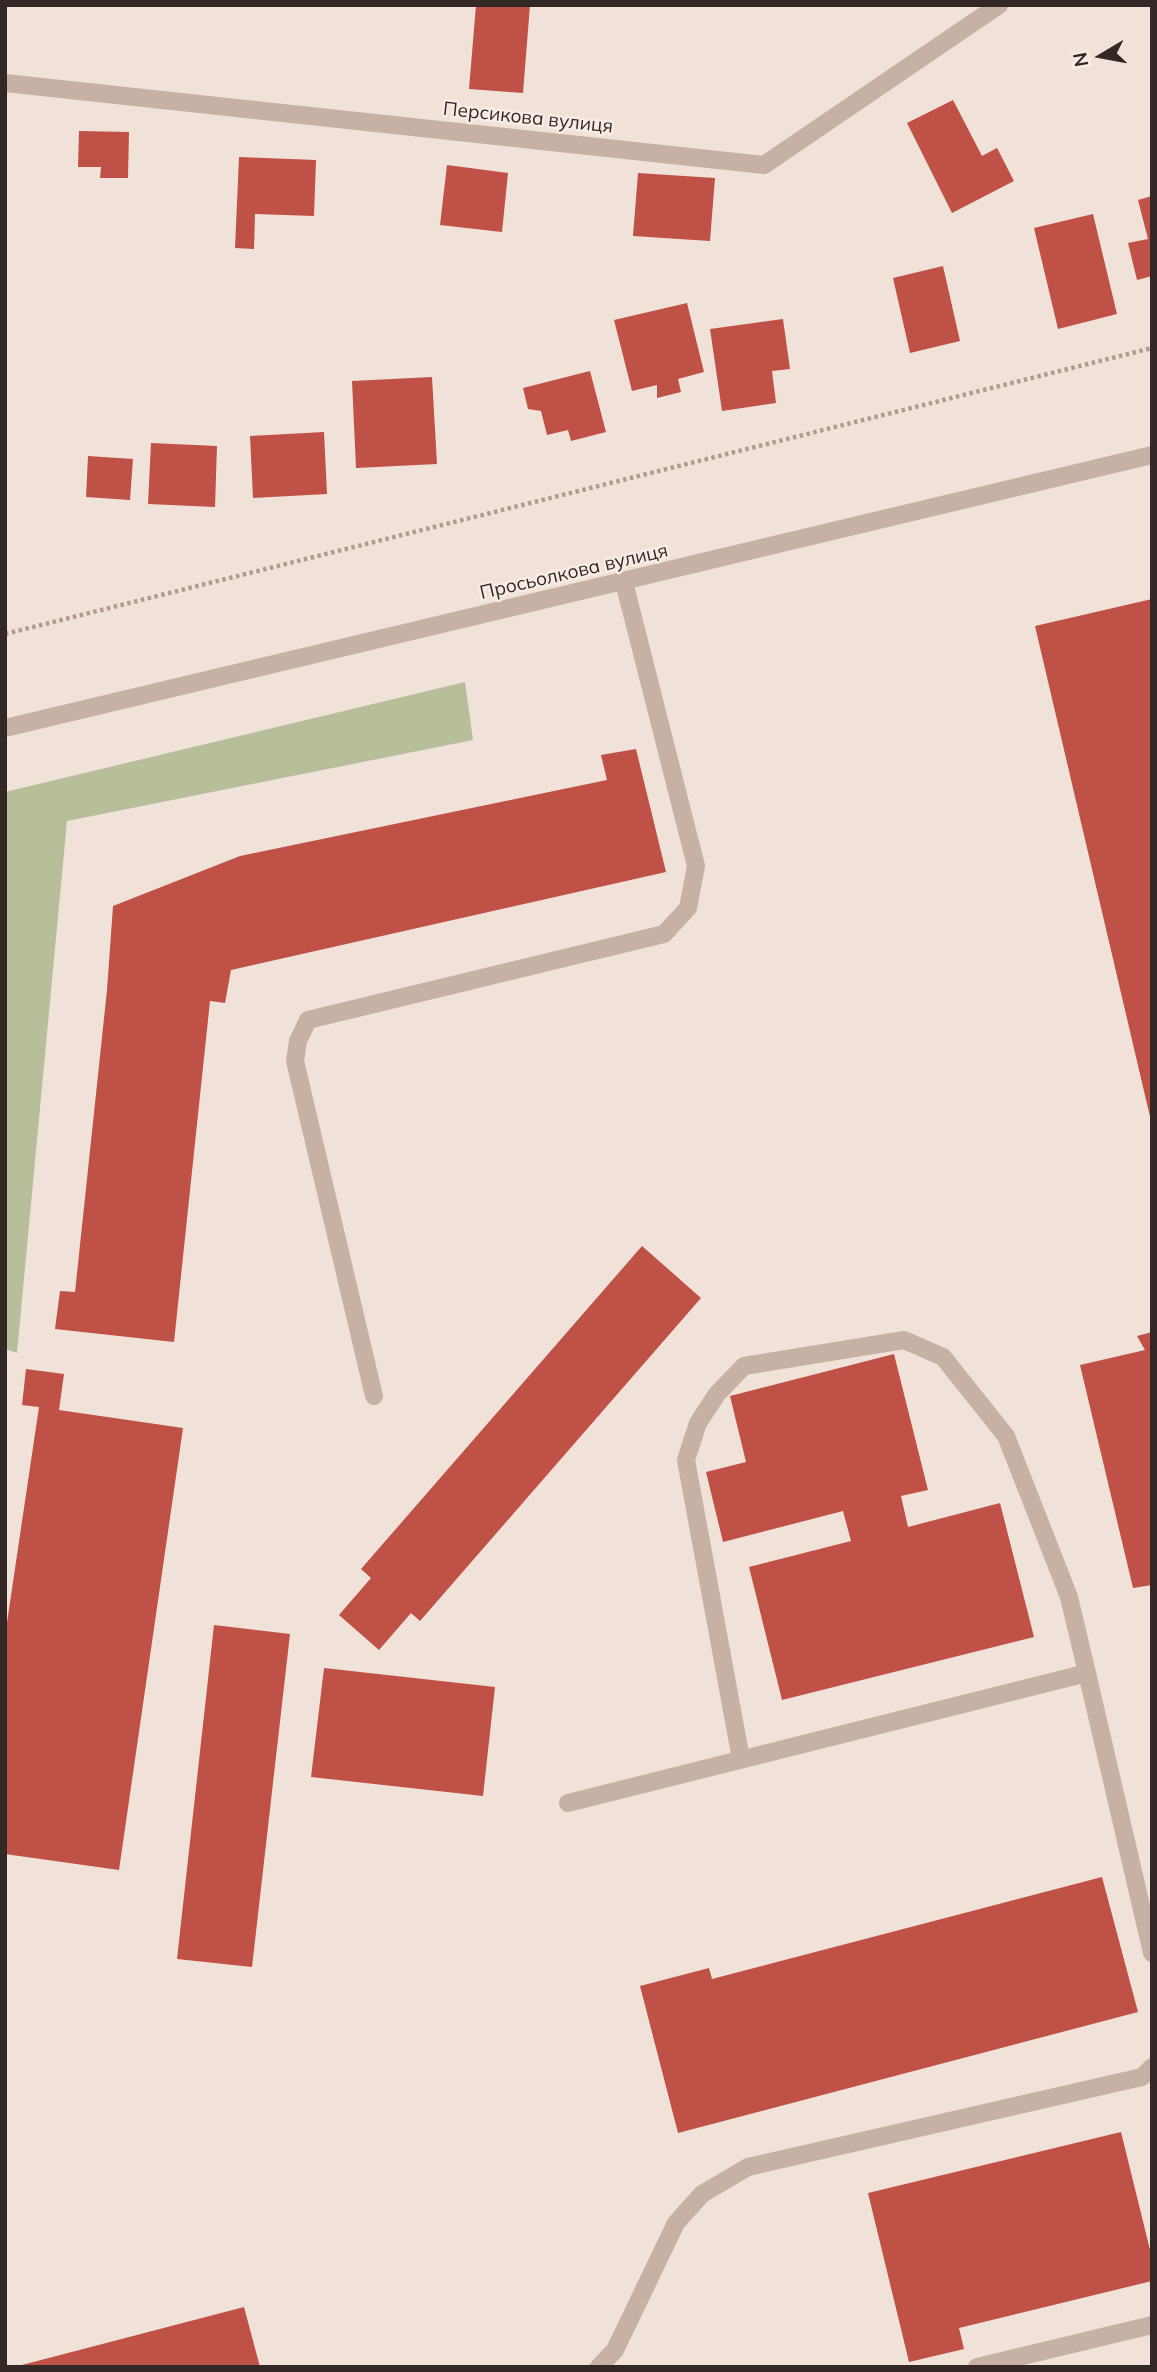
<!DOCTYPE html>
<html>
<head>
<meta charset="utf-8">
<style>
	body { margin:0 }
	#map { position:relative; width:1157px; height:2372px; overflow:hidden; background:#f0e2d9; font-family:Mulish,sans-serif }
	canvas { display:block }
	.frame { position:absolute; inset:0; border:7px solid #332826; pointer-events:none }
	.north { position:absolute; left:1066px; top:21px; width:70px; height:70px; -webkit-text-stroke:5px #f8ece5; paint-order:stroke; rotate:260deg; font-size:19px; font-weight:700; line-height:28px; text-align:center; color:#332826 }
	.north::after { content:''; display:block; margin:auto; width:24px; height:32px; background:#332826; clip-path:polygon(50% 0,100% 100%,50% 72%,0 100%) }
</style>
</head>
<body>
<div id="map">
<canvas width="1157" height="2372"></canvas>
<div class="frame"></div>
<div class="north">N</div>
</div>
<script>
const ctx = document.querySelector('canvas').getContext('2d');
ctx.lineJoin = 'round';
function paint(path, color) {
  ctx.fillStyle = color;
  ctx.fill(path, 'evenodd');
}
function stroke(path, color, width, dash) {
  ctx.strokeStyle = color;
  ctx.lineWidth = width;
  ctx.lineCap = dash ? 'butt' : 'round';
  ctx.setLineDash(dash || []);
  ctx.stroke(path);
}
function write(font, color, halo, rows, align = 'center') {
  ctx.font = font + ' Mulish,sans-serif';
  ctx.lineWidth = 5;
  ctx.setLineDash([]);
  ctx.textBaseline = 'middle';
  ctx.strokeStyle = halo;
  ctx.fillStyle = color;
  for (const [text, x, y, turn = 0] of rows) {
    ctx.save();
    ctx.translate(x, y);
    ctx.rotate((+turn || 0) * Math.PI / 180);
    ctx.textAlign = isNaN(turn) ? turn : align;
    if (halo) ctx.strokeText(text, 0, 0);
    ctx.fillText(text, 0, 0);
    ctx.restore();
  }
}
paint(new Path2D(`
	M465,682L473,740L67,821L17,1353L5,1349V792Z`), '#b7be9a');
paint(new Path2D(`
	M476,5H530L523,93L469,89Z
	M953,100L982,156L997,148L1014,181L952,213L907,123Z
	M79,131L129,132L128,178H100L101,167H78Z
	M239,157L316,160L314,216L255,214L254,249L235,248Z
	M447,165L508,173L502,232L440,225Z
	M638,173L715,178L710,241L633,236Z
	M1152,196V276L1137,280L1128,243L1148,239L1138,200Z
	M1093,214L1117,314L1058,329L1034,228Z
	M943,266L960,341L910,353L893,278Z
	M687,303L704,372L678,379L681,392L657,398V385L632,391L614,320Z
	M783,319L790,369L772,371L776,403L722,411L710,329Z
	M590,371L606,432L571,441L568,430L547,435L541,411L528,409L523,388Z
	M432,377L437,464L356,468L352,381Z
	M324,432L327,494L253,498L250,436Z
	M151,443L217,446L215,507L148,504Z
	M88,456L133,459L130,500L86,497Z
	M1152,599V1121H1151L1035,626Z
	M636,749L666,872L231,970L225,1003L210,1001L174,1342L55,1329L60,1291L75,1292L107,990L113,906L240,856L607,780L601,755Z
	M642,1246L701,1298L420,1621L411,1613L379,1650L339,1615L371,1578L361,1569Z
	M1152,1332V1585L1133,1588L1080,1365L1145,1350L1137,1336Z
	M894,1354L928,1490L901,1496L908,1527L1000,1503L1034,1637L782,1700L749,1567L851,1541L843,1511L723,1542L706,1472L746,1462L730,1396Z
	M26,1369L64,1374L59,1410L183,1428L119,1870L5,1854V1636L39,1407L22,1405Z
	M214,1625L290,1634L252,1967L177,1959Z
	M324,1668L495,1687L483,1796L311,1777Z
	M1102,1877L1138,2012L678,2133L640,1986L709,1968L712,1979Z
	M1121,2132L1152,2258V2281L959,2328L964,2349L909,2362L868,2193Z
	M244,2307L260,2367H18V2366Z`), '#c05146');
stroke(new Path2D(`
	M5,634L1152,348`), '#b39a90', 4.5, [3.5, 3.5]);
stroke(new Path2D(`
	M374,1396L295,1061L298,1041L308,1020L664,934L688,908L696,866L624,582
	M741,1759L686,1460L698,1423L717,1394L744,1366L904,1340L943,1357L1006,1436L1069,1597L1087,1673
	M568,1803L1087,1673L1152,1953
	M599,2367L615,2350L676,2223L702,2194L748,2167L1142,2077L1152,2067
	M977,2367L1152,2325`), '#c7b0a6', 18);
stroke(new Path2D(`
	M5,83L764,165L999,5`), '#c7b0a6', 18);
stroke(new Path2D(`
	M5,728L1152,455`), '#c7b0a6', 18);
write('19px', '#332826', '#f8ece5', [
	["Персикова вулиця",528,118,6],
	["Просьолкова вулиця",574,572,-13]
]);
</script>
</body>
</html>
